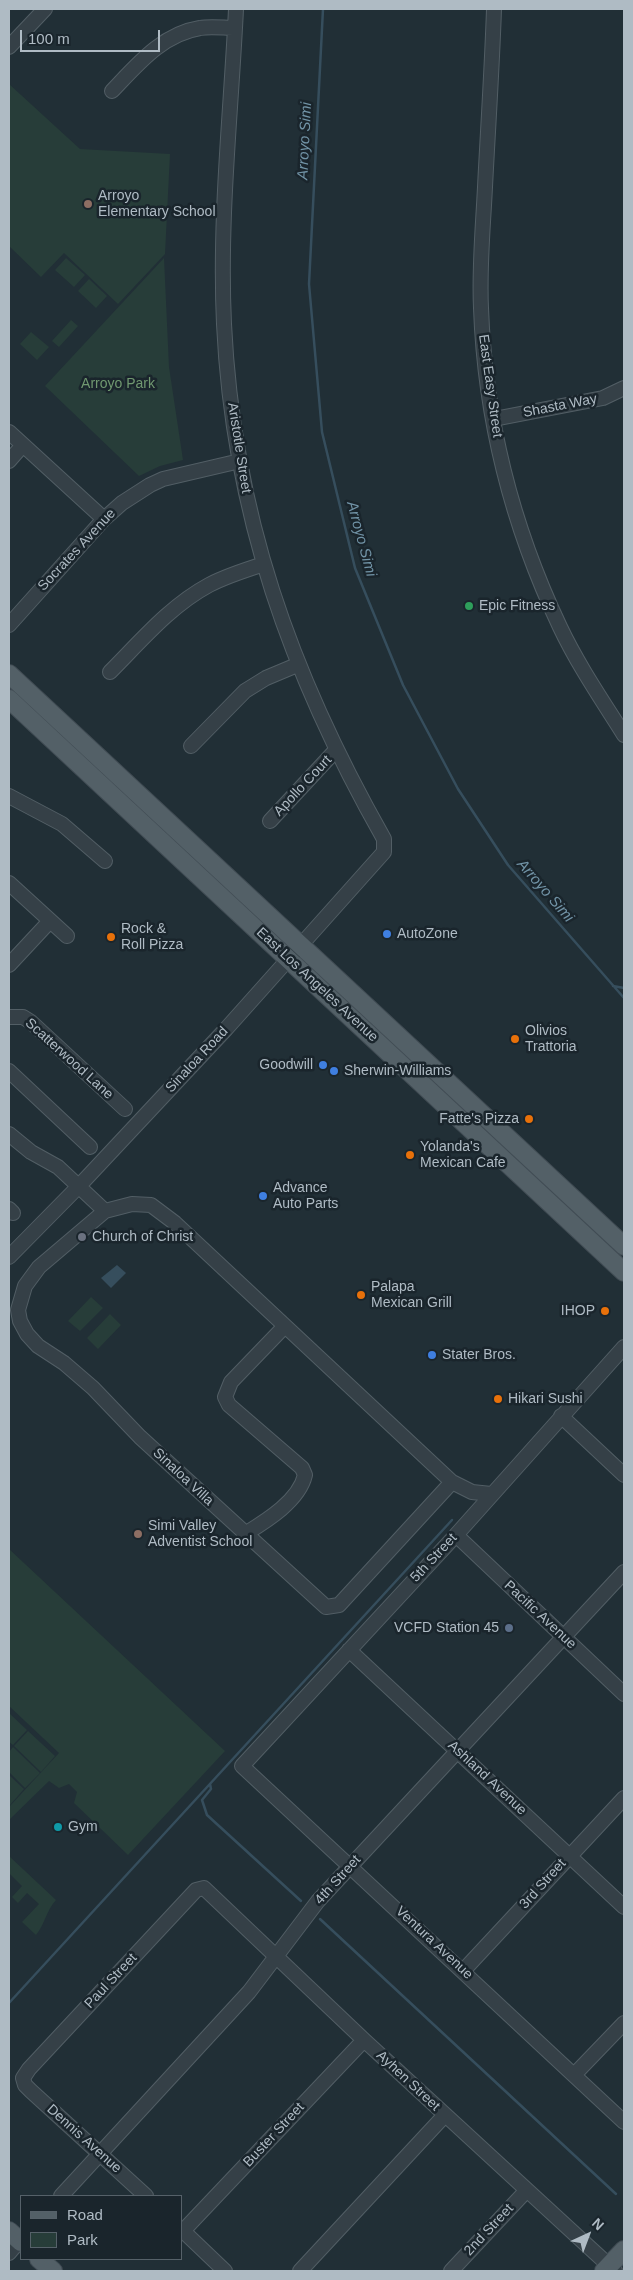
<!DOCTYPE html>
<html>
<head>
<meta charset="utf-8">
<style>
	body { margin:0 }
	#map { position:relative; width:633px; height:2280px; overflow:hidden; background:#212f36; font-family:Arial,sans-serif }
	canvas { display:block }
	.frame { position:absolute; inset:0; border:10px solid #afbbc4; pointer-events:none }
	.legend { position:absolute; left:20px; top:2195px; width:162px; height:65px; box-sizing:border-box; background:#1a252c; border:1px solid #566169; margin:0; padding:6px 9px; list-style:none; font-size:15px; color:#afbbc4 }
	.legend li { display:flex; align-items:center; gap:10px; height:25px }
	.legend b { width:25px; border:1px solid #566169 }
	.north { position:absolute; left:563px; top:2210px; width:50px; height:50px; -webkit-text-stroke:4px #1a252c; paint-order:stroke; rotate:43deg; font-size:14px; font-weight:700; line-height:20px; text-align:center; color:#afbbc4 }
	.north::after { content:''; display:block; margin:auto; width:18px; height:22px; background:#afbbc4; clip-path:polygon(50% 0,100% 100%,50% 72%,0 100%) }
	.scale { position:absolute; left:20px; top:30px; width:140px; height:22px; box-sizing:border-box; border:2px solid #afbbc4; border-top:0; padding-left:6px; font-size:15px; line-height:18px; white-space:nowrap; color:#afbbc4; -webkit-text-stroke:4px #1a252c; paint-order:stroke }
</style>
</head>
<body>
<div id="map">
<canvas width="633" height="2280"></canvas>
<div class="frame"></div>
<ul class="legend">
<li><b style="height:6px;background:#536067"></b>Road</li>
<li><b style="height:14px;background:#273d39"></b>Park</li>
</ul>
<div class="north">N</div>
<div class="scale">100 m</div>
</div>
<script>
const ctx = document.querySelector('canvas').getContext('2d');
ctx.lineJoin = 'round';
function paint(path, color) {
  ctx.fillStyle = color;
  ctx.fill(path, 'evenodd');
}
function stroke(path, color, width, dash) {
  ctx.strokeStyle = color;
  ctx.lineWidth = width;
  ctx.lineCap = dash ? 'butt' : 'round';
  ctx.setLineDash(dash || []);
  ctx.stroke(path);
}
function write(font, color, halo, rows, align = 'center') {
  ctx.font = font + ' Arial,sans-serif';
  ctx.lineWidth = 5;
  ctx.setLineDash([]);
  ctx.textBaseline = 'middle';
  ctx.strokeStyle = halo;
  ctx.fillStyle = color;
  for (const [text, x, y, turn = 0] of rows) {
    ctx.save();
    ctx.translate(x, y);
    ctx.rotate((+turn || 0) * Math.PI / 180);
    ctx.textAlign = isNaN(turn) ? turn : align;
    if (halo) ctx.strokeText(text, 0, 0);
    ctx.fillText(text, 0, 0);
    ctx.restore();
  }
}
paint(new Path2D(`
	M9,84L80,149L170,154L165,254L118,304L64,253L41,277L9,246Z
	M66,258L85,275L74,287L55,270Z
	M164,258L169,367L183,460L160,466L139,476L45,386Z
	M89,279L107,296L96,308L78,291Z
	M71,320L78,326L59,347L52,341Z
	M31,332L49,347L37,360L20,344Z
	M91,1297L103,1308L80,1331L68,1321Z
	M110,1314L121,1325L98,1349L87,1338Z
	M9,1549L225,1751L128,1855L74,1803L77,1792L69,1784L59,1788L49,1781L9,1820V1807L59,1753L9,1706Z
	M9,1713L27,1730L13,1745L9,1742Z
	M28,1731L55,1756L41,1772L14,1746Z
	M13,1747L40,1773L25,1788L9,1772V1752Z
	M9,1775L24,1789L10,1805L9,1804Z
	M9,1856L56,1900C46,1911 45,1924 36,1935L22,1922L39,1904L27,1893L18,1903L12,1897L22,1886L9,1873Z`), '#273d39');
paint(new Path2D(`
	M117,1265L126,1273L111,1288L101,1278Z`), '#364e5d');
stroke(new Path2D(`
	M323,9L309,284L322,432L355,568L403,685L458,789L508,865L624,998
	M613,986L624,988
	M210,1784L211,1789L202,1800L207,1815L301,1901
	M320,1919L616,2194
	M9,2003L452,1520`), '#364e5d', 2.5);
const minor = new Path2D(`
	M494,9C492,68 488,128 485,187C483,228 479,268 481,308C485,419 513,528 560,627C578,665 602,700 624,735
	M9,47L45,9
	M112,91C137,65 162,34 200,28C211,26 224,28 235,28
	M494,419L603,398L624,388
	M9,432L104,519
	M9,461L23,445
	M9,625L104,519L122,503L150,485L163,479L240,461
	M110,672C141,641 170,606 209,585C226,576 245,570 264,564
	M191,746L245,691L266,678L297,665
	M9,796L62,824L105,861
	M270,821L335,751
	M9,883L67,936
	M9,965L50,921
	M9,1017H23L31,1022L125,1109
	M9,1071L90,1147
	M9,1134L31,1152L58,1167L105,1211
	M9,1209L13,1213
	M9,1257L79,1186L226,1029L384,852V839C291,675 233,514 224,324C219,219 231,113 236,9
	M624,1347L456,1535L242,1766L624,2122
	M561,1416L624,1475
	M452,1482L339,1605L326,1607L140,1437L93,1388L64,1363L38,1346L27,1334L20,1321L18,1310L25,1286L39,1267L105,1211L132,1204L151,1205L175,1223L452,1482L472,1492L491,1494
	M245,1534C266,1521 299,1501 305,1475L302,1468L229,1405L225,1397L231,1382L284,1327
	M456,1535L624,1694
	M349,1650L624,1907
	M463,1971L624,1798
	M574,2075L624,2023
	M61,2196L249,1992L318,1901L624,1572
	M146,2196L31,2091L25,2085L23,2078L29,2069L196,1890L204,1888L364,2040L615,2271
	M181,2229L225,2271
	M183,2231L364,2040
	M9,2253L21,2239
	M300,2271L445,2115
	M451,2271L527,2190`);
const major = new Path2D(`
	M9,674L624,1246
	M9,699L624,1272
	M9,2231L21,2242
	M39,2259L53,2271
	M604,2271L624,2250`);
stroke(minor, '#525e65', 16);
stroke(major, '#414c54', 20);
stroke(minor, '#354047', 14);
stroke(major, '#536067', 18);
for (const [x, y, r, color] of [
	[88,204,5,"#8d6e63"],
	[469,606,5,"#2e9e5b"],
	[387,934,5,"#3f7fe0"],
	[111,937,5,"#e8710a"],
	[515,1039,5,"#e8710a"],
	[323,1065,5,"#3f7fe0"],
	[334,1071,5,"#3f7fe0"],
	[529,1119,5,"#e8710a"],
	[410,1155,5,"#e8710a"],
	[263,1196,5,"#3f7fe0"],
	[82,1237,5,"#6b7280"],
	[361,1295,5,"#e8710a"],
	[605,1311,5,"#e8710a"],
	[432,1355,5,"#3f7fe0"],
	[498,1399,5,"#e8710a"],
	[138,1534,5,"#8d6e63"],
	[509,1628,5,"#5c6f8a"],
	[58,1827,5,"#0f9aa8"]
]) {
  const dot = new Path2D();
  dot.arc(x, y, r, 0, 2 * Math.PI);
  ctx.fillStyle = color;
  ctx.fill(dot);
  stroke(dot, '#1a252c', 2);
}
write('14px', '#afbbc4', '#1a252c', [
	["Arroyo",98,196],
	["Elementary School",98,212],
	["Epic Fitness",479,606],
	["Rock &",121,929],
	["Roll Pizza",121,945],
	["AutoZone",397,934],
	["Olivios",525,1031],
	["Trattoria",525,1047],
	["Goodwill",313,1065,"right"],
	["Sherwin-Williams",344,1071],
	["Fatte's Pizza",519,1119,"right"],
	["Yolanda's",420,1147],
	["Mexican Cafe",420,1163],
	["Advance",273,1188],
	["Auto Parts",273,1204],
	["Church of Christ",92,1237],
	["Palapa",371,1287],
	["Mexican Grill",371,1303],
	["IHOP",595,1311,"right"],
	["Stater Bros.",442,1355],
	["Hikari Sushi",508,1399],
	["Simi Valley",148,1526],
	["Adventist School",148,1542],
	["VCFD Station 45",499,1628,"right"],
	["Gym",68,1827]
], 'left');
write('14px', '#709870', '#1a252c', [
	["Arroyo Park",118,384]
]);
write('14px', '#afbbc4', '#1a252c', [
	["East Easy Street",490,386,82],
	["Shasta Way",560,406,-11],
	["Aristotle Street",239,448,81],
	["Socrates Avenue",77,550,-47],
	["Apollo Court",303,786,-47],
	["East Los Angeles Avenue",317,985,43],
	["Scatterwood Lane",69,1059,42],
	["Sinaloa Road",197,1060,-47],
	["Sinaloa Villa",183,1477,43],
	["5th Street",434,1558,-47],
	["Pacific Avenue",540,1615,43],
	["Ashland Avenue",487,1778,43],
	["4th Street",338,1880,-48],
	["3rd Street",543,1884,-48],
	["Ventura Avenue",434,1943,43],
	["Paul Street",111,1981,-47],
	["Ayhen Street",408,2081,43],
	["Buster Street",274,2135,-47],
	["Dennis Avenue",84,2139,42],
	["2nd Street",489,2230,-47]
]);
write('italic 15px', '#7193a6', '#1a252c', [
	["Arroyo Simi",305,141,-87],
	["Arroyo Simi",361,539,75],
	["Arroyo Simi",545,891,49]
]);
</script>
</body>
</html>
